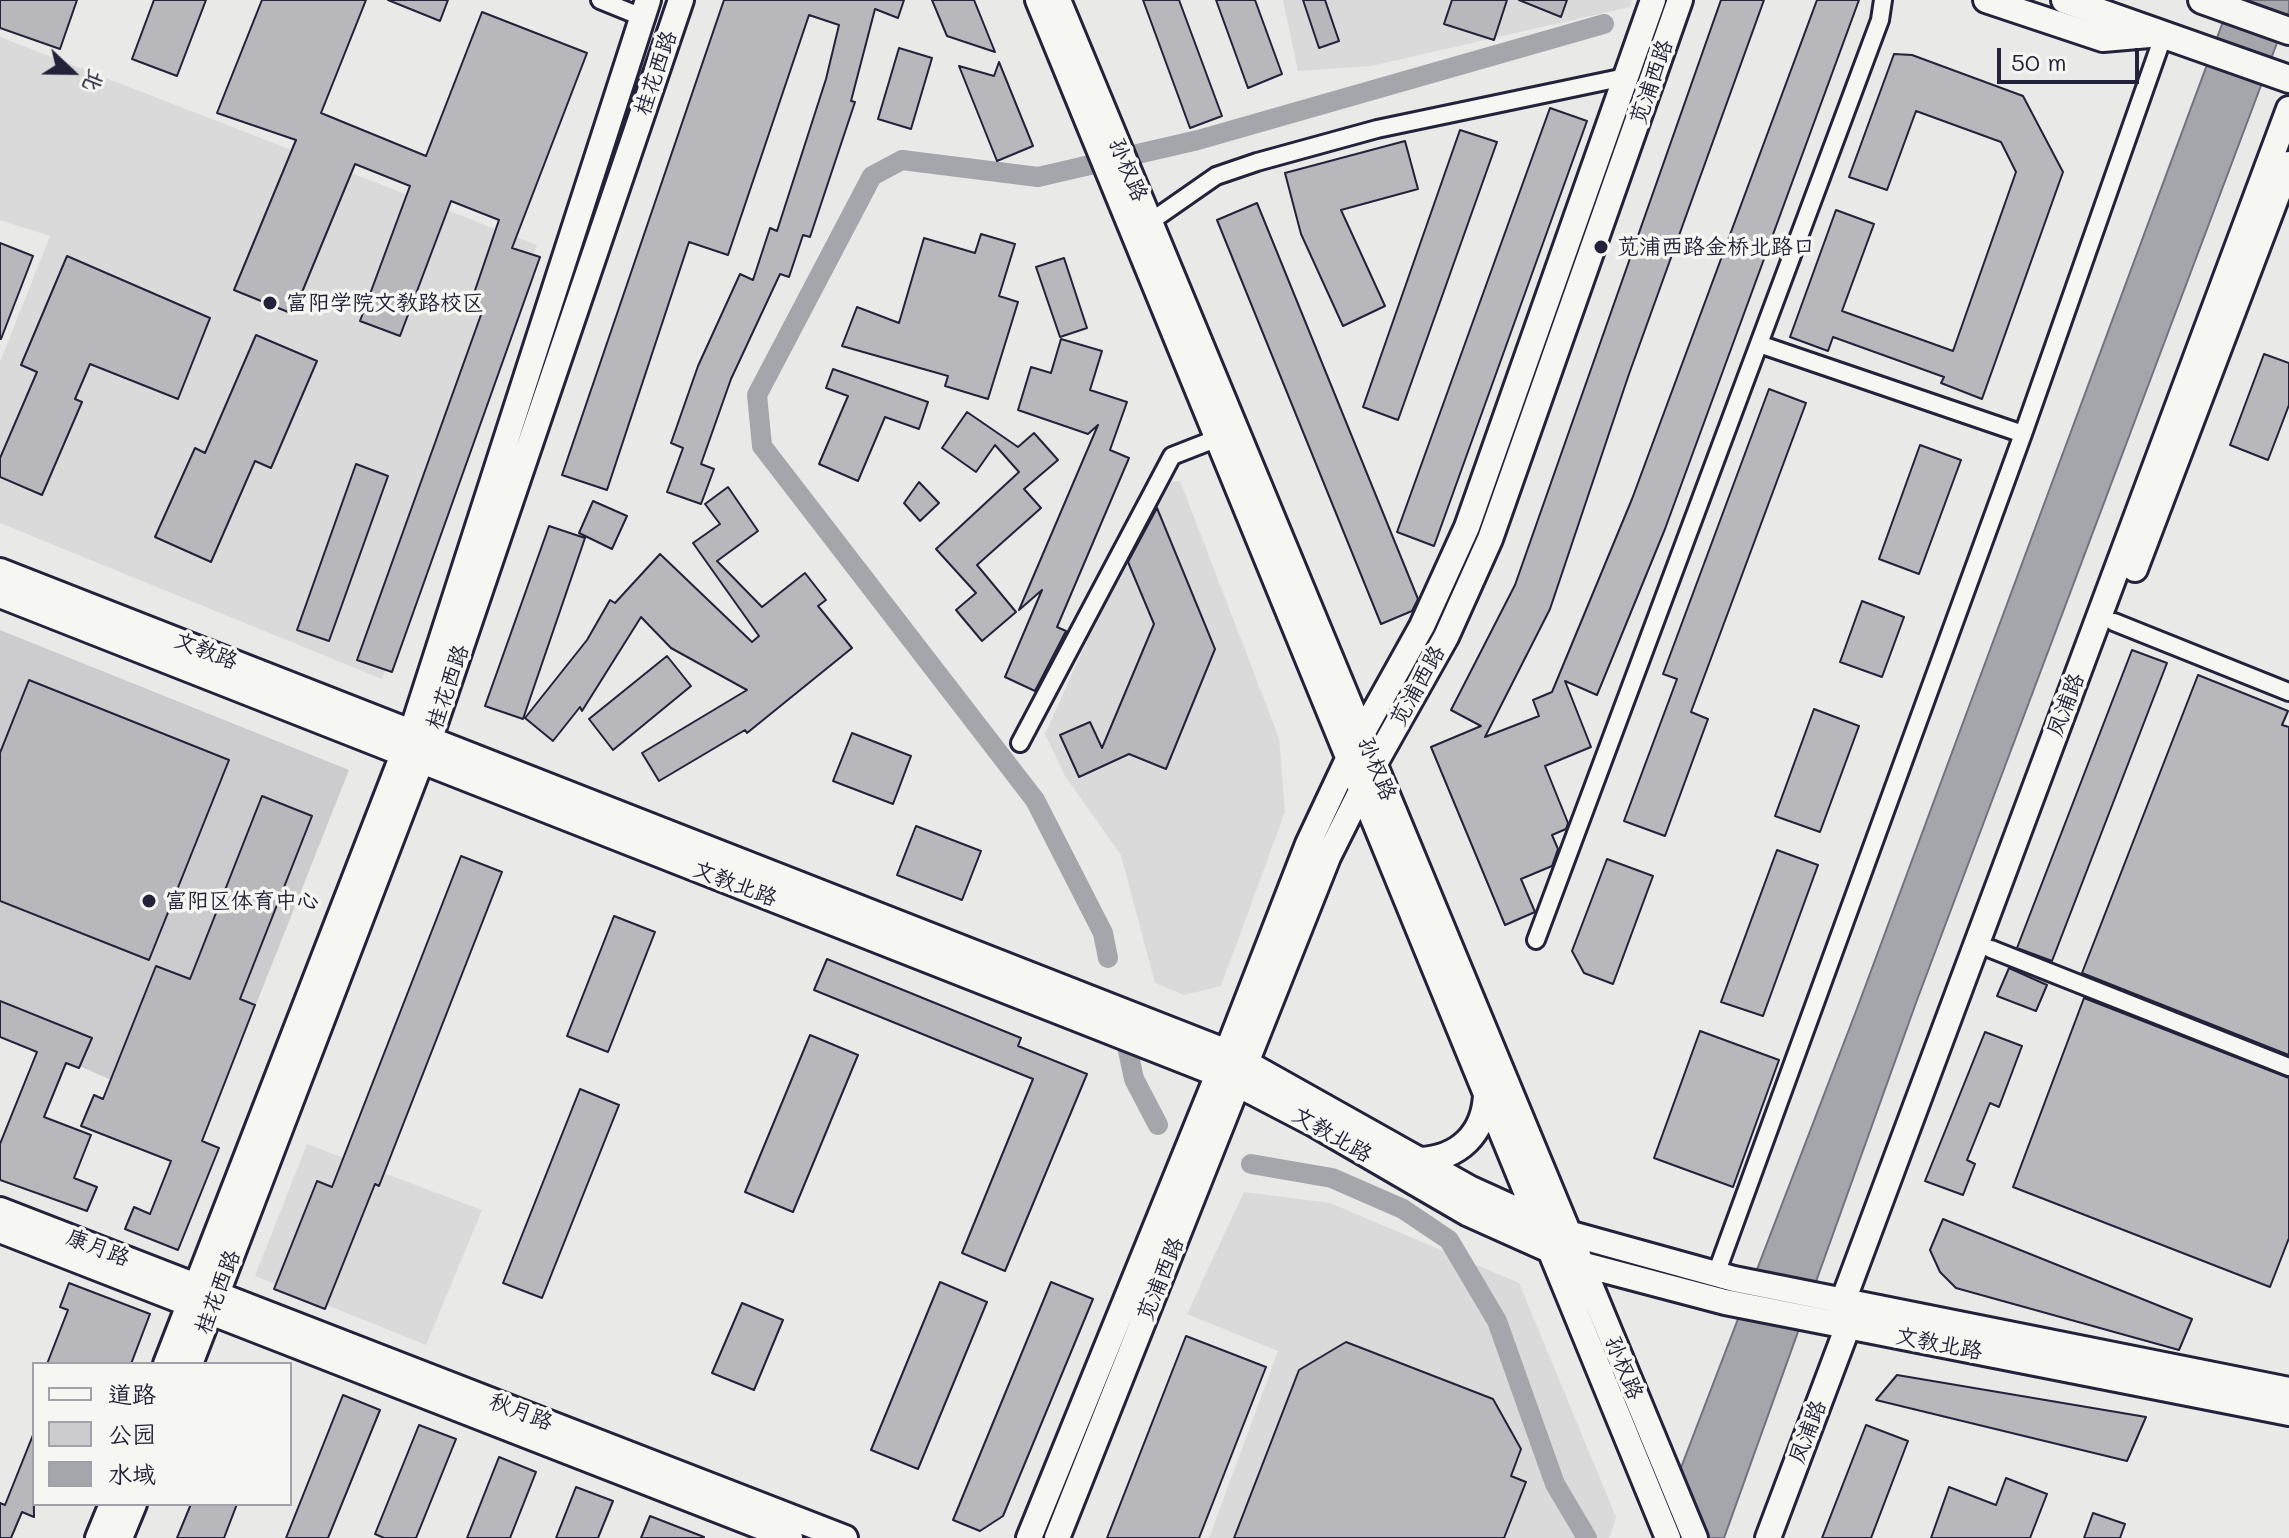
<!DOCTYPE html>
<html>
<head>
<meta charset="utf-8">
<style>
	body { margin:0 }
	#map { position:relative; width:2289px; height:1538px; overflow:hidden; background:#e9e9e7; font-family:Mali,"LXGW WenKai TC",sans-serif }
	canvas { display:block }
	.legend { position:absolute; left:32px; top:1362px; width:260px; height:144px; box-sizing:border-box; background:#f6f6f2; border:2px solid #a1a1a9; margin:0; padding:10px 14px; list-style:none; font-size:24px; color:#22223b }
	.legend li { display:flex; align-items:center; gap:16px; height:40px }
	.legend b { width:40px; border:2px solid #a1a1a9 }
	.north { position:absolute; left:32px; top:32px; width:80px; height:80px; -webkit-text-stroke:6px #f6f6f2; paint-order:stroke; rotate:112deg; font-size:22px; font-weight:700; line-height:32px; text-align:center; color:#22223b }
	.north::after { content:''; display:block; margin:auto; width:28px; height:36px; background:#22223b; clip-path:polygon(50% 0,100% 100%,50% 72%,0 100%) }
	.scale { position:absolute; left:1997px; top:48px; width:142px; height:36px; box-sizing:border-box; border:4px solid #22223b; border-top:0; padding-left:10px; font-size:24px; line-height:28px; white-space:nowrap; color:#22223b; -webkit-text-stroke:6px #f6f6f2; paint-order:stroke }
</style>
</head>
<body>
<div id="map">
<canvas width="2289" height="1538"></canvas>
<ul class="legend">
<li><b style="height:10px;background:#f6f6f2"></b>道路</li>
<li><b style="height:22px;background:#ccccce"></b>公园</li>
<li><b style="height:22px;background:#a5a5ac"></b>水域</li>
</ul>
<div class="north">北</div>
<div class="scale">50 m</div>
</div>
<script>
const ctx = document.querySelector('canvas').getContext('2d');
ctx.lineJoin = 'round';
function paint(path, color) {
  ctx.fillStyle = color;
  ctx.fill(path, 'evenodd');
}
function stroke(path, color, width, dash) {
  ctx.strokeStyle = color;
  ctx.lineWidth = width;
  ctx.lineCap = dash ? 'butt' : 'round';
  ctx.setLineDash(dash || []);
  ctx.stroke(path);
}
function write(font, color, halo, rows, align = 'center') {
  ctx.font = font + ' Mali,"LXGW WenKai TC",sans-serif';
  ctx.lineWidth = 7;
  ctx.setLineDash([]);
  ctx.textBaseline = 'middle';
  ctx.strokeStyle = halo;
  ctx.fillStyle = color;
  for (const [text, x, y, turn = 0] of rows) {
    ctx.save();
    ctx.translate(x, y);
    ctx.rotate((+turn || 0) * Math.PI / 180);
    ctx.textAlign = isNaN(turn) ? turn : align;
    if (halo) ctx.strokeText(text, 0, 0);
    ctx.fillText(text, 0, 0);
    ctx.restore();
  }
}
paint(new Path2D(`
	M1283,0H1632L1630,7L1371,66L1298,71Z
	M0,37L537,245L382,679L0,523V362L50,236L0,220Z
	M1180,481L1279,738L1285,812L1221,986L1184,995L1155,983L1121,855L1065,776L1045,734L1158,483Z
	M307,1144L482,1210L426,1345L255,1276Z
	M1244,1192L1330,1203L1519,1283L1616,1517L1609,1538H1209L1278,1351L1187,1314Z`), '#dadada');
paint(new Path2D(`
	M0,630L349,770L209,1123L0,1031Z`), '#ccccce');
const water = new Path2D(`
	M2231,0H2289V11L1917,1000L1724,1538H1654L1858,1006Z`);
paint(water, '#a5a5ac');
stroke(water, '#71717f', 2);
stroke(new Path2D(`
	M1108,958L1103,933L1035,800L762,446L757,395L872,176L902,160L1038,177L1198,140L1604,24
	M1127,1046L1134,1079L1158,1125
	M1251,1164L1332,1178L1403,1209L1449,1240L1497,1321L1555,1484L1587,1538`), '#a5a5ac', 20);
const building = new Path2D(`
	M0,0H77L60,49L0,28Z
	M154,0H206L177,76L132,59Z
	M262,0H366L321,113L426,156L482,12L587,53L512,248L540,257L392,672L357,660L482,312L469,308L499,220L451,201L400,336L360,321L410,186L355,164L293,314L234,290L296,140L217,113Z
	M388,0H448L440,21Z
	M724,0H904L898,18L875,9L851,101L855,102L810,237L803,235L789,277L780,274L731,379L701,464L714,469L701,504L667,492L683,448L671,443L698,366L740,274L753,280L770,228L777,231L826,79L839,25L809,15L728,255L689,242L607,490L562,475Z
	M932,0H974L995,52L947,36Z
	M1143,0H1179L1222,116L1190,128Z
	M1216,0H1255L1282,74L1248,88Z
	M1303,0H1325L1339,41L1319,48Z
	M1452,0H1507L1494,40L1444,24Z
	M1519,0H1567L1561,17Z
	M1721,0H1764L1629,374L1550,609L1485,737L1539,716L1533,700L1552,692L1632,499L1817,0H1859L1665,529L1597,695L1565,681L1591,747L1545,766L1568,823L1566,829L1552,835L1558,849L1552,866L1521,879L1535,912L1505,925L1431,747L1481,726L1451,710L1515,585Z
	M899,48L932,58L911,129L878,119Z
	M1894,54L1912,55L2023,96L2063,172L1982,399L1941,383L1944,377L1833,337L1828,351L1790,337L1836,210L1874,224L1842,311L1953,351L2016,172L2001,142L1916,111L1887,190L1849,177Z
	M999,62L1033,146L997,161L959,66L994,76Z
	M1550,108L1587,121L1434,546L1397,532Z
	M1460,130L1497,142L1398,420L1363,407Z
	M1405,141L1418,189L1341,210L1385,306L1343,326L1301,234L1285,173Z
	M1257,203L1418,599L1412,611L1381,624L1217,220Z
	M981,234L1015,244L999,296L1018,302L988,399L945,386L948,376L842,346L857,307L899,323L924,238L975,253Z
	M0,243L33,256L1,339H0Z
	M67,256L210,318L178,399L90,364L75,399L82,402L42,495L0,477V458L37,372L21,365Z
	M1064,258L1087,328L1060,337L1036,267Z
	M256,335L317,361L271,468L255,461L211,562L155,537L195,448L205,453Z
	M1061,339L1102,351L1090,390L1127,402L1110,450L1129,458L1057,627L1066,631L1035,691L1005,677L1042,590L1019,610L1098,425L1088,434L1018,410L1031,367L1051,373Z
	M2264,354L2289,363V405L2268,460L2230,445Z
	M833,369L928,402L919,429L885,417L858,481L819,464L848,396L826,388Z
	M1769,389L1806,403L1691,712L1708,719L1665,836L1624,821L1677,679L1663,674Z
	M967,412L1018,447L1034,433L1058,460L1024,489L1041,508L977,565L1016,612L982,641L956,610L976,593L936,549L1019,472L995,445L976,472L942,448Z
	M1920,445L1961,460L1919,574L1879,559Z
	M356,464L388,476L329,641L297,630Z
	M919,482L939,503L920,521L904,503Z
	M728,487L758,531L717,561L762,607L805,573L826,600L818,606L852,648L747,733L745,730L659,781L642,753L747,690L671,648L641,617L582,711L580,707L553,741L525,718L587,640L610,600L615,603L660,554L752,642L759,636L693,543L720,524L705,504Z
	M593,501L627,516L612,549L579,533Z
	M1157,508L1215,649L1166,769L1129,754L1079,777L1060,735L1090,722L1102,748L1154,624L1128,562Z
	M549,526L585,538L523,719L485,706Z
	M1862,601L1904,617L1882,677L1840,662Z
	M2132,650L2167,663L2052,961L2017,948Z
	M667,656L691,686L613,750L589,719Z
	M2198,675L2288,711L2282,725L2289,727V1055L2082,973Z
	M29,680L229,760L149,960L0,901V753Z
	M1814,709L1859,726L1820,832L1775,816Z
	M852,733L911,756L893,804L833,781Z
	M262,796L312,816L240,999L255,1005L202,1141L219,1148L178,1250L125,1229L134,1207L150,1214L171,1161L81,1126L94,1095L103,1099L156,966L190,979Z
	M916,826L981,851L962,900L897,875Z
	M1777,850L1818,865L1763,1016L1721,1002Z
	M461,856L502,872L379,1186L375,1184L325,1309L274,1289L317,1181L332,1187Z
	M1607,859L1653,876L1613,984L1584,973L1572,951Z
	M614,916L655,932L608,1052L567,1036Z
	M827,959L1021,1038L1018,1046L1087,1074L1005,1271L962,1253L1033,1079L814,990Z
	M2009,968L2047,985L2036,1011L1997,996Z
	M2084,998L2289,1078V1238L2270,1287L2013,1187Z
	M0,1001L92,1038L79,1068L66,1063L44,1117L91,1135L74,1178L97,1187L87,1211L0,1180V1144L37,1052L0,1037Z
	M1700,1031L1779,1060L1733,1187L1654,1158Z
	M1985,1032L2022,1046L1999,1107L1990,1103L1967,1160L1975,1164L1963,1195L1925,1181Z
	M810,1035L858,1055L793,1212L745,1192Z
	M580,1089L619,1105L542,1298L503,1283Z
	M1943,1219L2192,1319L2179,1350L1956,1288L1940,1272L1930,1250Z
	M940,1282L987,1302L918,1469L871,1450Z
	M1051,1282L1093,1299L1003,1516L980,1531L953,1520Z
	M69,1283L150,1314L131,1364H47L68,1310L60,1307Z
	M742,1303L783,1320L754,1390L712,1373Z
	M1186,1336L1266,1367L1199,1538H1107Z
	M1346,1342L1493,1399L1521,1449L1511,1476L1526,1482L1504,1538H1234L1299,1370Z
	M1897,1375L2146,1417L2127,1461L1876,1400Z
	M343,1395L380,1410L328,1538H286Z
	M419,1425L456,1439L416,1538H384L375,1534Z
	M1866,1425L1908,1441L1871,1538H1822Z
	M33,1435L34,1517L22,1512L11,1538H0V1503L5,1505Z
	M499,1457L536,1472L510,1538H467Z
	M2006,1478L2047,1494L2030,1538H1931L1949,1487L1996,1505Z
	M576,1487L613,1501L598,1538H556Z
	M191,1504H237L224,1538H177Z
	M2093,1513L2125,1524L2120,1538H2084Z
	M650,1516L704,1537V1538H641Z`);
paint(building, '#b8b8bc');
stroke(building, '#22223b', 2);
const street = new Path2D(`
	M600,0L642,17
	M1150,222L1216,176L1257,162L1377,129L1625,77
	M1759,344L2023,434
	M2114,622L2289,692
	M1020,743L1172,456L1218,438
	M1536,940L1880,20L1883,0
	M1991,949L2289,1067
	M1716,1274L2023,434L2164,34`);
const secondary = new Path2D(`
	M1038,0L1668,1538
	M1058,0L1695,1538
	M1986,0L2103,39L2161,34
	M2135,569L2289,164
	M0,571L1227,1052L1471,1189L1568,1233L1734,1279L2289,1390
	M0,595L1218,1074L1314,1124L1467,1213L1581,1264L1725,1302L2289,1413
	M1420,1160C1459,1158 1484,1134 1486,1095
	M0,1210L845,1538
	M0,1230L790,1538
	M1843,1301L2289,109
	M166,1364L412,731L648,0
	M190,1364L430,738L681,0
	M98,1538L112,1504
	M120,1538L134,1504
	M1029,1538L1227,1052L1308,844L1349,757L1422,626L1467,527L1653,0
	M1057,1538L1328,857L1374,765L1446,637L1490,539L1680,0
	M1768,1538L1848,1326`);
const primary = new Path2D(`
	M2065,0L2289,79
	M2202,0L2289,31`);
stroke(street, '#22223b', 22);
stroke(secondary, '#22223b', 30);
stroke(primary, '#22223b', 32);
stroke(street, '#f6f6f2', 16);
stroke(secondary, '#f6f6f2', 24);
stroke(primary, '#f6f6f2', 26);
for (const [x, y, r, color] of [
	[1601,247,8,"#22223b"],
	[270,303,8,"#22223b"],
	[149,901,8,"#22223b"]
]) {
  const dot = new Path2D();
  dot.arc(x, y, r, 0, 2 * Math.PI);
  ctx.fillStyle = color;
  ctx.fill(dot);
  stroke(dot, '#f6f6f2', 3);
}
write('22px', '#22223b', '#f6f6f2', [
	["桂花西路",656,73,-71],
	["苋浦西路",1652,82,-71],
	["孙权路",1128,170,67],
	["文教路",206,651,21],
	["苋浦西路",1418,686,-61],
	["桂花西路",448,687,-71],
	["凤浦路",2066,705,-69],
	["孙权路",1377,769,68],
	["文教北路",735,884,21],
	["文教北路",1332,1135,30],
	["康月路",98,1248,21],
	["苋浦西路",1161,1279,-68],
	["桂花西路",218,1292,-69],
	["文教北路",1939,1344,11],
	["孙权路",1624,1368,68],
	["秋月路",521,1412,21],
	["凤浦路",1808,1432,-69]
]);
write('22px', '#22223b', '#f6f6f2', [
	["苋浦西路金桥北路口",1617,247],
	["富阳学院文教路校区",286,303],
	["富阳区体育中心",165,901]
], 'left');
</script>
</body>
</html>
